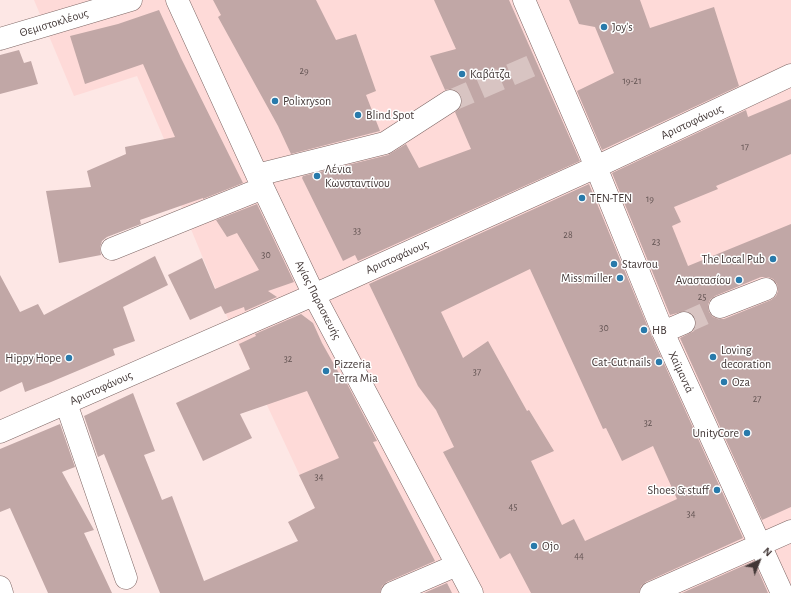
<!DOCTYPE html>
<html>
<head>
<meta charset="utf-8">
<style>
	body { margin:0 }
	#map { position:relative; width:791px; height:593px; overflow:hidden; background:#fde7e5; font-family:"Alegreya Sans",sans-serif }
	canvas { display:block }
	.north { position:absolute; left:739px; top:541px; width:40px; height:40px; -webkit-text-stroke:3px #fff; paint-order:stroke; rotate:43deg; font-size:11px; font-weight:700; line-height:16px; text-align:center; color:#423736 }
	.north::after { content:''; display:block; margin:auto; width:14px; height:18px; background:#423736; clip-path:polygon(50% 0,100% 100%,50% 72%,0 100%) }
</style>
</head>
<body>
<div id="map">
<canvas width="791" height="593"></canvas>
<div class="north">N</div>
</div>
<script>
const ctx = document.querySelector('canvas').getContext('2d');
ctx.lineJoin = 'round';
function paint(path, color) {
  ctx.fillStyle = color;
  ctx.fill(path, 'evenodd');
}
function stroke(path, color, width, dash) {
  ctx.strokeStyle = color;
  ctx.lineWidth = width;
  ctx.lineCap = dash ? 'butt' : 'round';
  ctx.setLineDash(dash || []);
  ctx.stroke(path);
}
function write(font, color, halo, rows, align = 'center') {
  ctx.font = font + ' "Alegreya Sans",sans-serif';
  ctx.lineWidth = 3;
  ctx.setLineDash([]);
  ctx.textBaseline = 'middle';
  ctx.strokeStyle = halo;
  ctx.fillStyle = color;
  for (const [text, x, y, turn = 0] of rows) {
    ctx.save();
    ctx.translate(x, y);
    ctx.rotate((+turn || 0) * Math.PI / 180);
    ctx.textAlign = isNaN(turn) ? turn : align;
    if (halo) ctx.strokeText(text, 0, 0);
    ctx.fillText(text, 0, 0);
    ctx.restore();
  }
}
paint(new Path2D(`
	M34,0H791V593H356L315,508L238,343L181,205L164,139L137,76L74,96Z`), '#fedad8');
paint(new Path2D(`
	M213,0H316L336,40L356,34L376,91L366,95L380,131L291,154L278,126L218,17L221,15Z
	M434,0H509L580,161L358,261L355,255L343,261L302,178L303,176L388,155L406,144L419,168L471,149L455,112L461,106L462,101L461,95L455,90L450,89L445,90L430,56L456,49Z
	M569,0H640L650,28L714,7L739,86L602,150L577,91L614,73L595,27L579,24Z
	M159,10L181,58L243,183L203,199V198L140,220L141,224L107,237L102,241L100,248L101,255L59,263L46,191L91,187L87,171L126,154L125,147L175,137L143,64L85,84L70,36L118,24Z
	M19,50L24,63L31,61L38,84L0,94V55Z
	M791,99V154L716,186L718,189L674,207L681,222L672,226L688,266L791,224V507L762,520L680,338L694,331L696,325V318L692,313L685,311L670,315L612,173L746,110L748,117ZM761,277H768L773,279L777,284L778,291L776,296L771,300L724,319H719L713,317L709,312L708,305L710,300L715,296Z
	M589,184L652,337L743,538L646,582L641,586L639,593H531L510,553L500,559L464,491L443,452L454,447L436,410L418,386L369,284ZM530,269L603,429L606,428L622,461L653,446L677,499L585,541L574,519L562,525L531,461L554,451L529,410L527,411L488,341L463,358L441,312Z
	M257,204L294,282L268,291L277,297L245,311L244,307L225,314L221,306L190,320L168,275L202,258L215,289L259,270L237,233L227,237L216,220Z
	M155,256L168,285L123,307L135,341L113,349L115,355L51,382L25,392L22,382L0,392V275L20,312L38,304L44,315Z
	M301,314L313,323L322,343L340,375L342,374L377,441L373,442L435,561L387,582L382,586L380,593H160L104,454L98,457L84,416L133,393L155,451L144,455L162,500L172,496L204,581L298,541L288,522L315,508L299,475L339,458L307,391L240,414L252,438L203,461L176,403L250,369L239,344L256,336L255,334Z
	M60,424L75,467L62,472L94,530L84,533L112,593H48L10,508L0,512V449Z
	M754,561L768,593H682Z
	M447,583L452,593H424Z`), '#c1a7a6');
stroke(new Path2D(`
	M450,101L538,63
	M684,323L720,307`), '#d8c4c2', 22, [22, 11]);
const minor = new Path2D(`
	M177,0L257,175L314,295L472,593
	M524,0L596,167L663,332L782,593
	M0,39L131,0
	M257,175L385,143L450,101
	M112,249L263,188
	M720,307L766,289
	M663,332L684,323
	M66,403L126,578
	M0,432L327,289L596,167L791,75
	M0,587L2,593
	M392,593L457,565
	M651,593L791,531`);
stroke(minor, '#7e6765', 23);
stroke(minor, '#fff', 22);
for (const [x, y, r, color] of [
	[604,27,4,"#287aab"],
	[462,74,4,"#287aab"],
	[275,101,4,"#287aab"],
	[358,115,4,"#287aab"],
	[317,176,4,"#287aab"],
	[582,198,4,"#287aab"],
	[773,259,4,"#287aab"],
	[614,264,4,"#287aab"],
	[620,278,4,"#287aab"],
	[739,280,4,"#287aab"],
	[644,330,4,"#287aab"],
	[713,357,4,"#287aab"],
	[69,358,4,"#287aab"],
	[659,362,4,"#287aab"],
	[326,371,4,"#287aab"],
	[724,382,4,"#287aab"],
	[747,433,4,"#287aab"],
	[717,490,4,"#287aab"],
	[534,546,4,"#287aab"]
]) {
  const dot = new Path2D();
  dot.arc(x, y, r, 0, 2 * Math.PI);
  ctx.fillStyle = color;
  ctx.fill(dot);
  stroke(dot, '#fff', 1.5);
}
write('10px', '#625352', null, [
	["29",304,71],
	["19-21",632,81],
	["17",745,147],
	["19",650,199],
	["33",357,231],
	["28",568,235],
	["23",656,242],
	["30",266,255],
	["25",702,297],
	["30",604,328],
	["32",288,359],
	["37",477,372],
	["27",757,399],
	["32",648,423],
	["34",319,477],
	["45",513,507],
	["34",691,514],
	["44",579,556]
]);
write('12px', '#423736', '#fff', [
	["Θεμιστοκλέους",54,23,-17],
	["Αριστοφάνους",692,122,-25],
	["Αριστοφάνους",397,257,-24],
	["Αγίας Παρασκευής",318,300,63],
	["Χαϊμαντά",681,372,65],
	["Αριστοφάνους",101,388,-24]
]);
write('12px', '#423736', '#fff', [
	["Joy's",612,27],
	["Καβάτζα",470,74],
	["Polixryson",283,101],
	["Blind Spot",366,115],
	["Λένια",325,169],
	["Κωνσταντίνου",325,183],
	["ΤΕΝ-ΤΕΝ",590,198],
	["The Local Pub",765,259,"right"],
	["Stavrou",622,264],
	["Miss miller",612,278,"right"],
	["Αναστασίου",731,280,"right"],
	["HB",652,330],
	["Loving",721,350],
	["decoration",721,364],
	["Hippy Hope",61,358,"right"],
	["Cat-Cut nails",651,362,"right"],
	["Pizzeria",334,364],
	["Terra Mia",334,378],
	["Oza",732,382],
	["UnityCore",739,433,"right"],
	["Shoes & stuff",709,490,"right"],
	["Ojo",542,546]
], 'left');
</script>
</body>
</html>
